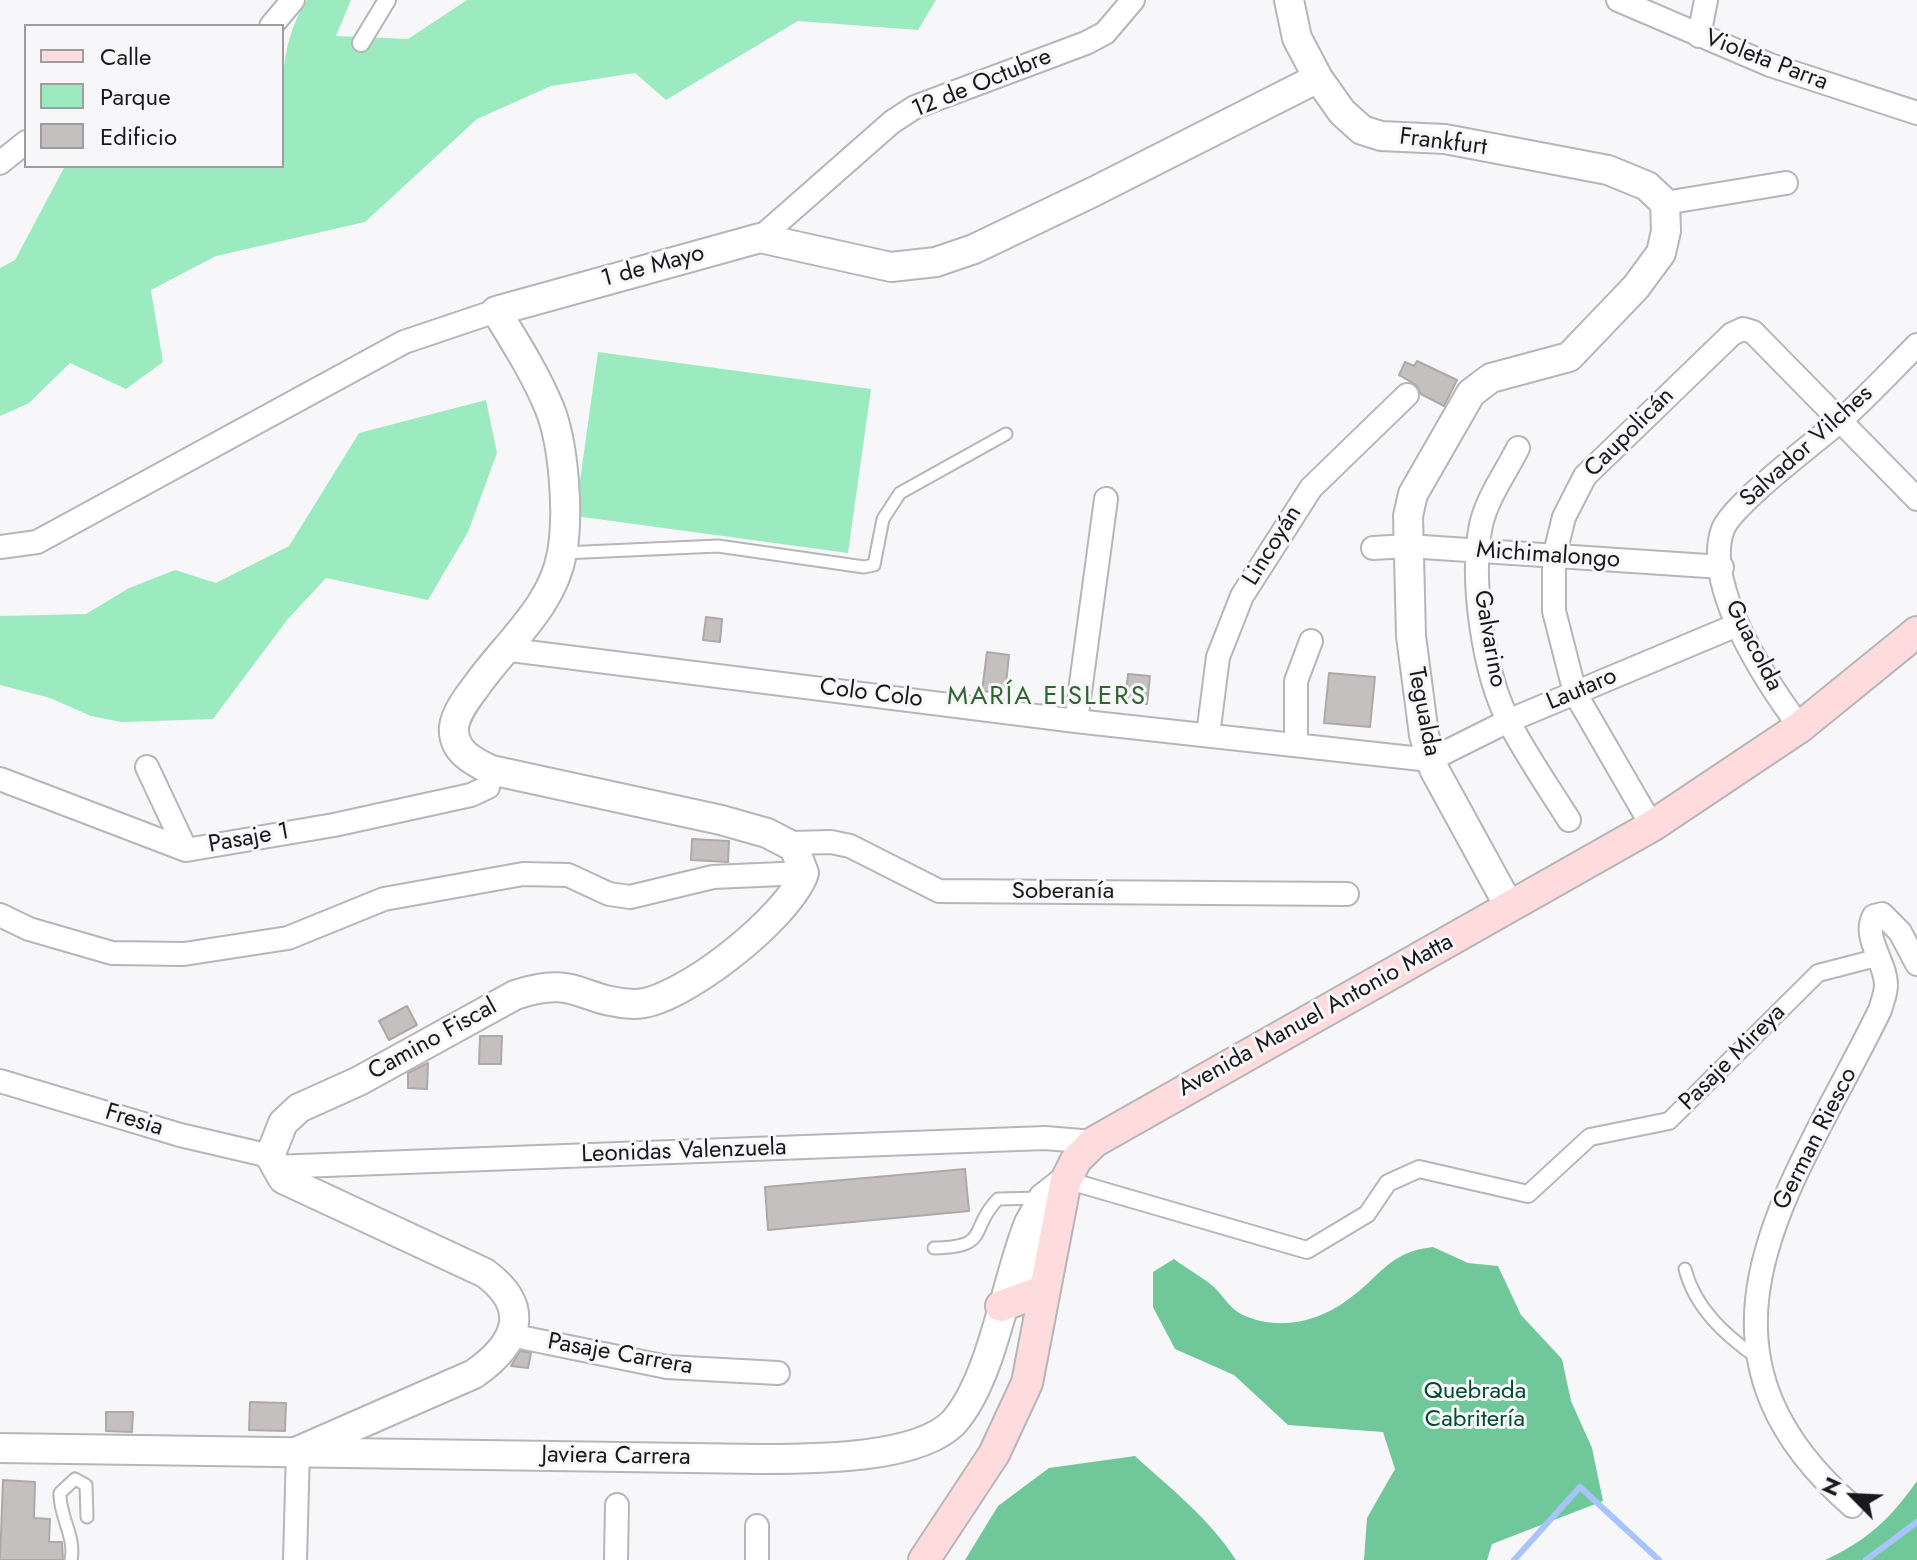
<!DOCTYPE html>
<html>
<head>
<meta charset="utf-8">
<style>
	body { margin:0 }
	#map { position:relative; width:1917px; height:1560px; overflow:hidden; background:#f7f7fa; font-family:Jost,sans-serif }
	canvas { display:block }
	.legend { position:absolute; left:24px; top:24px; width:260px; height:144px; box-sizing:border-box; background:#f7f7fa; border:2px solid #9e9ea1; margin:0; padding:10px 14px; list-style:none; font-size:24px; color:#19191b }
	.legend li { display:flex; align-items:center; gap:16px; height:40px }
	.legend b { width:40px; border:2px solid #9e9ea1 }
	.north { position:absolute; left:1813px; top:1456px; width:80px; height:80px; -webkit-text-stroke:6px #f7f7fa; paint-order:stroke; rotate:294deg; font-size:22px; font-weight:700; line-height:32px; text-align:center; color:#19191b }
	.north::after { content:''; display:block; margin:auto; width:28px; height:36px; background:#19191b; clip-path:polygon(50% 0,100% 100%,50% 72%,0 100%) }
</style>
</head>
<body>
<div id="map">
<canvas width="1917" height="1560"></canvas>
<ul class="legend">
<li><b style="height:10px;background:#fedcde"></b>Calle</li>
<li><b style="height:22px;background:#9cebc0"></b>Parque</li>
<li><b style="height:22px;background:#c4c0bf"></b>Edificio</li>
</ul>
<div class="north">N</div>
</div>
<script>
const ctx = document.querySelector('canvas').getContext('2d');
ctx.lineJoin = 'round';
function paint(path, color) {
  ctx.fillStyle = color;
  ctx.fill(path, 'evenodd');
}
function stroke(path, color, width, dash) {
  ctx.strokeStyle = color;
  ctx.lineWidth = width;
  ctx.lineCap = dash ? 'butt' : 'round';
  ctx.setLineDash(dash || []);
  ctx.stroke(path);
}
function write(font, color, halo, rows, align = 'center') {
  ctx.font = font + ' Jost,sans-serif';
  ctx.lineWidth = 6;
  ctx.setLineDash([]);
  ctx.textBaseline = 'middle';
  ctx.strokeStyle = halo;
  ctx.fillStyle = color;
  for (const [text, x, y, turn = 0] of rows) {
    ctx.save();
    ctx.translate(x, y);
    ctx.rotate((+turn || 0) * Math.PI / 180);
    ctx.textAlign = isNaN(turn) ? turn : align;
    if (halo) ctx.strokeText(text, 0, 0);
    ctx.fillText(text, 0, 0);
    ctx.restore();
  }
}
paint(new Path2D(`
	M307,0H351L336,36L408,39L467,0H936L918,30L798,21L666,100L635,73L551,86L477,119L365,222L216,256L151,290L163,362L126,389L70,363L29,403L0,416V268L15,260L65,166H282C282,111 275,48 307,0Z
	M598,352L871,389L848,553L575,516Z
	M486,400L497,453L468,532L428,600L326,578L287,620L213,719L121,722L91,716L50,698L0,685V616L86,614L129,588L175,570L216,583L289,546L359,433Z`), '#9cebc0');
paint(new Path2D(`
	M1433,1247L1468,1263L1498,1266L1521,1315L1562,1359L1571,1401L1592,1448L1603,1501L1492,1544L1487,1560H1364L1367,1518L1395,1469L1383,1432L1288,1425L1234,1375L1175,1349L1153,1307V1272L1174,1259C1187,1269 1203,1277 1215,1288C1223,1296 1231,1309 1241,1314C1276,1331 1316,1323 1346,1301C1381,1277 1387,1252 1433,1247Z
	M1135,1456C1171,1489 1209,1518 1236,1560H965L998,1506L1049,1468Z
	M1917,1481V1560H1825C1868,1540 1890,1519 1917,1481Z`), '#70c79a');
stroke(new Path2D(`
	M1514,1560L1580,1487L1659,1560
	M1866,1560L1917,1522`), '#a9c3fc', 6);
const building = new Path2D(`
	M1417,361L1457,380L1444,406L1421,394L1416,385L1399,375L1405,362L1414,366Z
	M706,617L722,619L720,642L703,640Z
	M987,652L1009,655L1005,694L982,691Z
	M1329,673L1375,677L1370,727L1324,723Z
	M1128,674L1150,676L1147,704L1125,702Z
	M692,839L729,841L728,862L691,860Z
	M407,1006L417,1025L389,1040L379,1021Z
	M480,1036H502L501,1064H479Z
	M428,1063L427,1089L408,1088V1073Z
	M965,1169L969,1211L768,1230L765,1187Z
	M520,1351L531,1353L528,1368L511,1366Z
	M250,1402L286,1403L285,1431L249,1430Z
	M106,1412H133L132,1432L106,1431Z
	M3,1480L35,1482L34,1518L50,1519L49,1542H62L63,1560H0Z`);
paint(building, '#c4c0bf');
stroke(building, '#ada9a8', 2);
const service = new Path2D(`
	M563,553L718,546L864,567L874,565L883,519L900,493L1006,434
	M934,1248C992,1247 968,1229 998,1199L1042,1198
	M1685,1269C1695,1308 1725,1335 1756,1357
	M1028,1292L1037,1234
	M71,1560C76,1537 59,1516 60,1493L75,1479L86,1485L87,1517`);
const pedestrian = new Path2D(`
	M361,43L387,0
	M1066,1180L1307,1250L1367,1214L1388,1183L1419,1169L1528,1194L1590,1137L1669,1121L1818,973L1880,957`);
const minor = new Path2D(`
	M1618,0L1770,65L1917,113
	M271,26L293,0
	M1699,36L1706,0
	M0,163L26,142
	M1665,203L1786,183
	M760,238L892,122L915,107L1086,43L1105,33L1133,0
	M1518,448C1506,472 1487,498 1481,525C1470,579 1483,672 1509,722C1526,755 1549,788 1569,820
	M0,547L37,542L404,342L496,311
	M1373,548L1408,546L1722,567
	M503,649L1076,721L1430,760L1508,721L1737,625
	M1076,721L1106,499
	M1800,727C1767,683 1702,585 1723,529C1733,504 1814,443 1839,422C1866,398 1891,371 1917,345
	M1208,735L1218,657L1242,596L1311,488L1407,395
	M1296,745V681L1311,641
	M147,767L186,850
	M0,779L186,850L334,825L471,795L488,787L491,770
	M1652,826L1575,693L1554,611V557L1564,517L1585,476L1732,334L1743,329L1753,332L1917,499
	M790,843L831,842L850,846L939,891L1347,894
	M0,915L29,929L112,953L184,954L288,938L384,899L523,874L568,875L609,894L630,897L713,877L804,873
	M0,1081L180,1135L270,1156
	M273,1167L1045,1138L1094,1142
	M510,1335L667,1367L778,1373
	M1852,1506C1664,1342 1795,1185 1880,1010C1882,1003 1886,993 1886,985C1886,962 1862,937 1874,916L1882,914L1900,932L1917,964
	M295,1560L298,1451
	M616,1560L617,1505
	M757,1560V1526`);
const tertiary = new Path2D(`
	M1289,0L1297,38L1318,78L1342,112L1362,130L1381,136L1445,139L1608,170L1647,186L1665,203L1666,231L1661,253L1636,287L1569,357L1491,378L1471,393L1413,494L1408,516L1411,636L1424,735L1434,769L1509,906
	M0,1448L759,1459C809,1459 918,1460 954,1422C993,1378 1006,1279 1029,1223L1043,1198L1066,1180
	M298,1451L474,1374C518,1343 532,1308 485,1273L283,1179L270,1156L283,1123L299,1108L359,1081L515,995C577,974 580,1002 634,1004C679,1005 790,916 804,873L794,847L767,833L721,820L491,770C474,762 452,751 454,727C456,712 468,697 477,685C507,643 553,606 562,553C569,514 564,443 549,407C535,373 515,342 496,311L760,238L891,267L936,262L974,249L1093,192L1318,78`);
const secondary = new Path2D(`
	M1001,1306L1045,1290
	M924,1560L994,1454L1027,1383L1066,1180L1076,1160L1094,1142L1652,826L1800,727L1917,632`);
stroke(service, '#b6b6b9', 15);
stroke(pedestrian, '#b6b6b9', 20);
stroke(minor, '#b6b6b9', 26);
stroke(tertiary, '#b6b6b9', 32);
stroke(secondary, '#b6b6b9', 34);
stroke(service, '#fff', 11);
stroke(pedestrian, '#fff', 16);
stroke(minor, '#fff', 22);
stroke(tertiary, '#fff', 28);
stroke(secondary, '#fedcde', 30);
write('24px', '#19191b', '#f7f7fa', [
	["Violeta Parra",1766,61,21],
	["12 de Octubre",982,84,-22],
	["Frankfurt",1443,143,7],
	["1 de Mayo",653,267,-15],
	["Caupolicán",1630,433,-45],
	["Salvador Vilches",1807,447,-42],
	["Lincoyán",1273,546,-58],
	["Michimalongo",1548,556,4],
	["Galvarino",1489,639,80],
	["Guacolda",1753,646,63],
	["Lautaro",1582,690,-23],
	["Colo Colo",871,694,7],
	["Tegualda",1423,712,79],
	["Pasaje 1",249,839,-10],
	["Soberanía",1063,892],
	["Avenida Manuel Antonio Matta",1316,1016,-29],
	["Camino Fiscal",433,1040,-29],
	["Pasaje Mireya",1733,1058,-45],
	["Fresia",134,1121,17],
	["German Riesco",1816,1139,-63],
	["Leonidas Valenzuela",684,1152,-2],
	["Pasaje Carrera",620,1355,10],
	["Javiera Carrera",616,1457,1]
]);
write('24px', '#014c2f', '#f7f7fa', [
	["Quebrada",1475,1392],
	["Cabritería",1475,1420]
]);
ctx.letterSpacing = '2px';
write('26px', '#326530', '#f7f7fa', [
	["MARÍA EISLERS",1047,698]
]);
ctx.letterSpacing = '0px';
</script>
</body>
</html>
